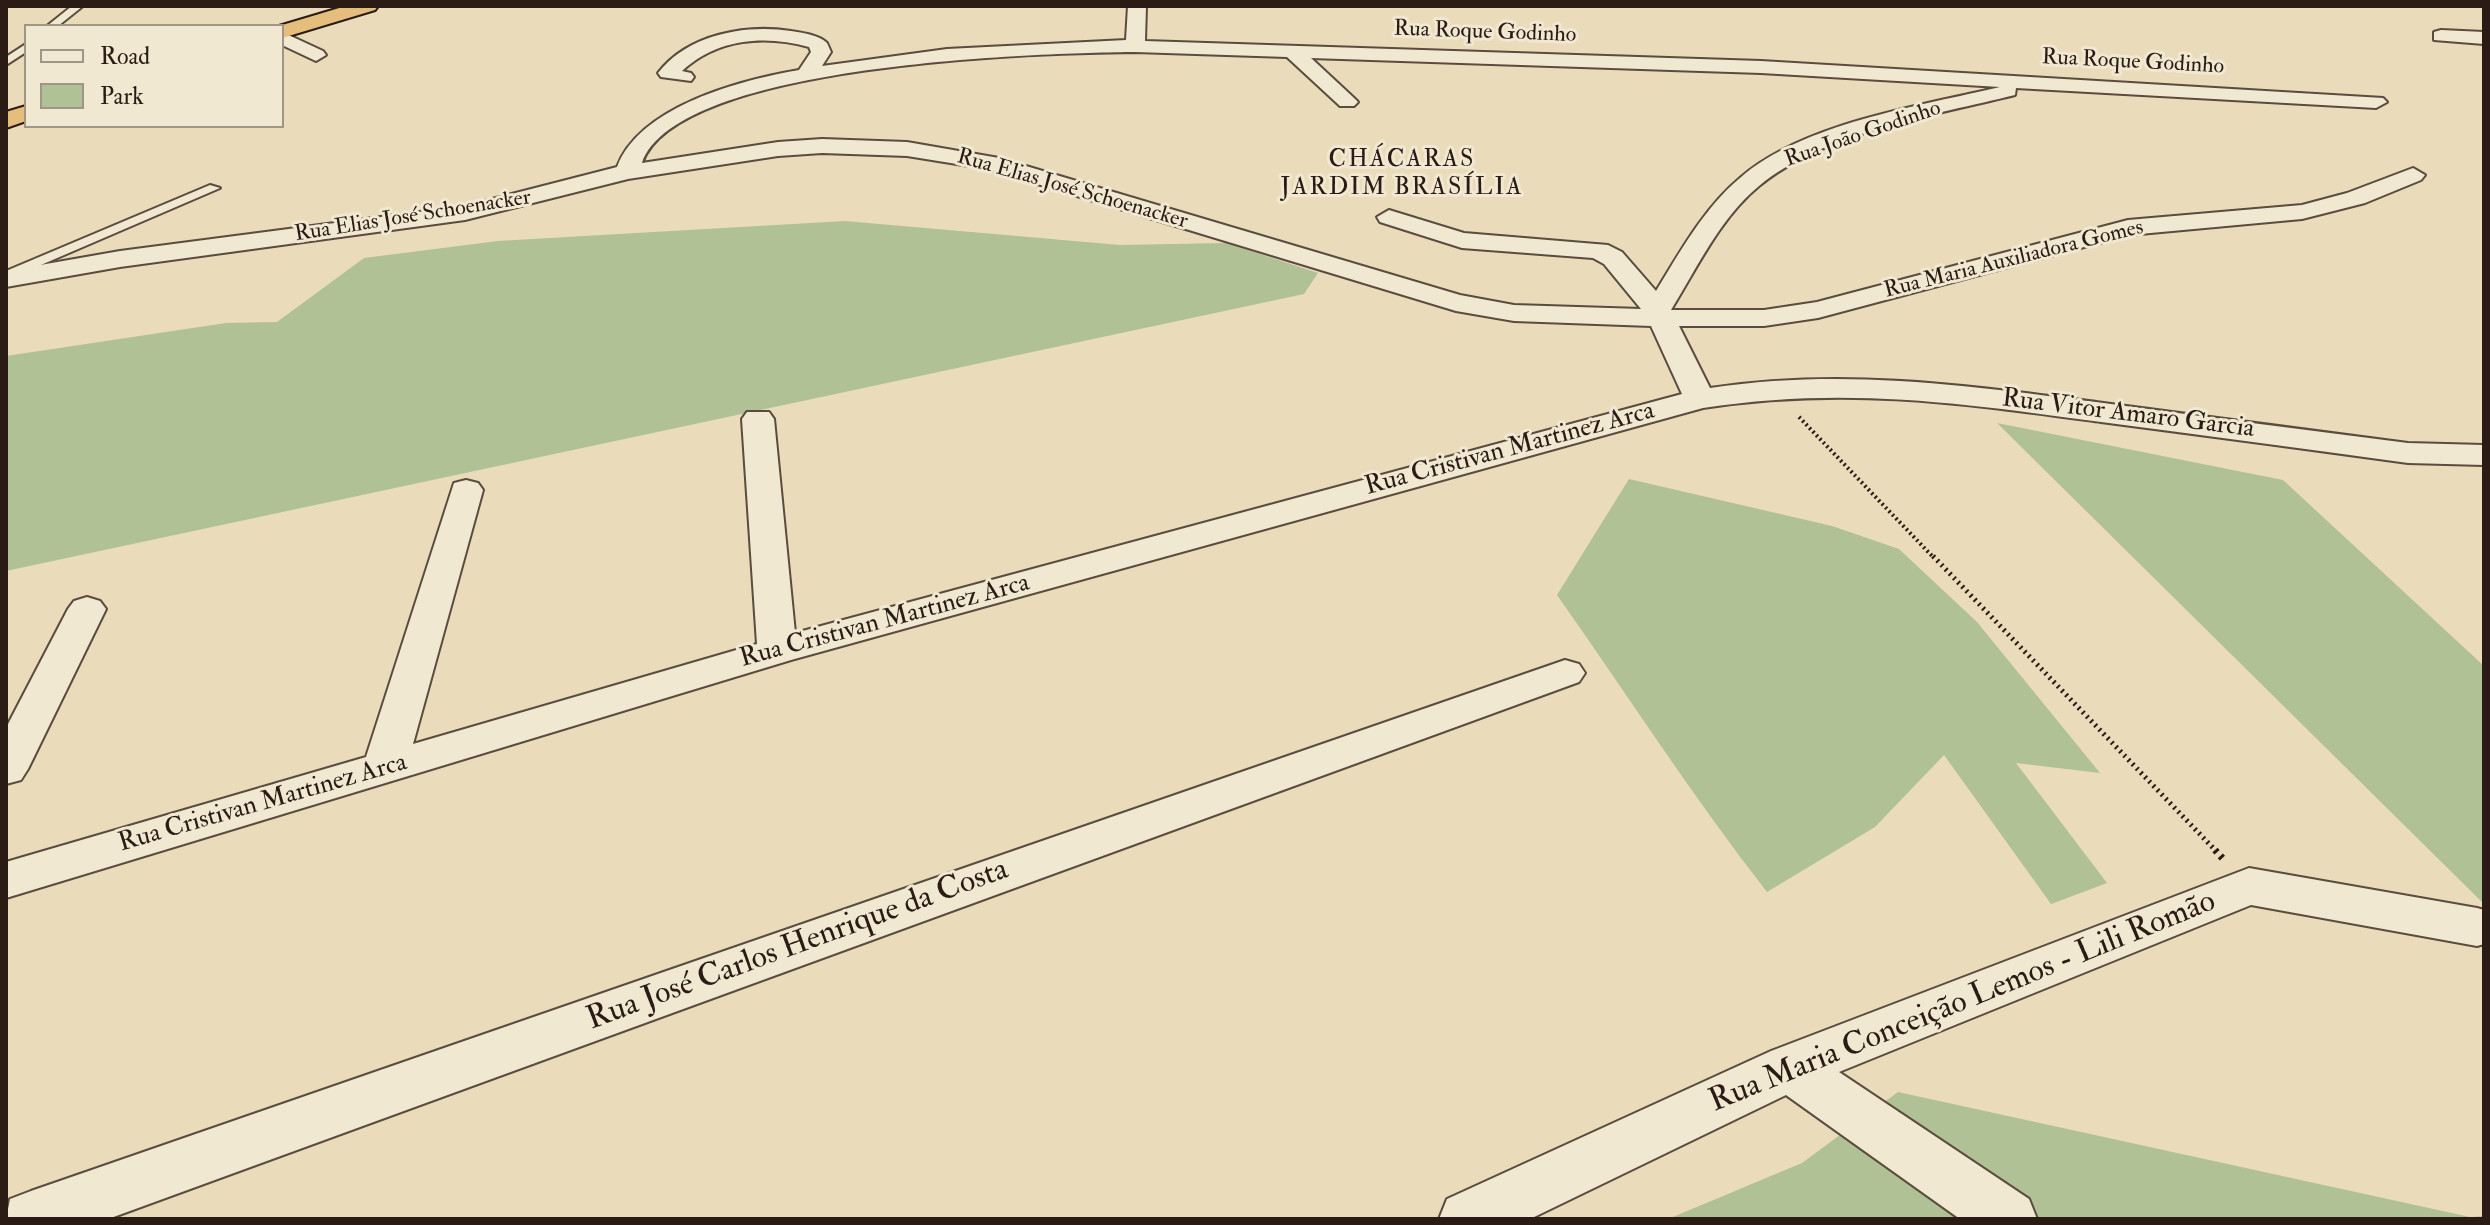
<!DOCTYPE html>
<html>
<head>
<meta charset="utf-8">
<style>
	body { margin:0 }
	#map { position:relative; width:2490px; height:1225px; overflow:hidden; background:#eadbba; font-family:"IM FELL Double Pica",serif }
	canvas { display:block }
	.frame { position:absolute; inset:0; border:8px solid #2a1c15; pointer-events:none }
	.legend { position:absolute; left:24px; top:24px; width:260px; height:104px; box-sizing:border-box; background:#f1e8d2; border:2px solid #a19686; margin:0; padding:10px 14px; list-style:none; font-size:24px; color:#2a1c15 }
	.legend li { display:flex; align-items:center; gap:16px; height:40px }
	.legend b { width:40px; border:2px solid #a19686 }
</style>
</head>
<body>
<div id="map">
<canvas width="2490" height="1225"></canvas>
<div class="frame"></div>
<ul class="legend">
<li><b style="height:10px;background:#f1e8d2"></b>Road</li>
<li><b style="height:22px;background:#b0c195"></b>Park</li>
</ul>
</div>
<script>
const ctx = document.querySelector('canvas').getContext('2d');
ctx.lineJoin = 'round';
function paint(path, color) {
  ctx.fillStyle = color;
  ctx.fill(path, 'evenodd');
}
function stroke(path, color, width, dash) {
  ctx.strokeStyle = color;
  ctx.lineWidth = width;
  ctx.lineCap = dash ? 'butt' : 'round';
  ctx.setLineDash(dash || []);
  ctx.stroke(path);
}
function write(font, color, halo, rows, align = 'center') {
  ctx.font = font + ' "IM FELL Double Pica",serif';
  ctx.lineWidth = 6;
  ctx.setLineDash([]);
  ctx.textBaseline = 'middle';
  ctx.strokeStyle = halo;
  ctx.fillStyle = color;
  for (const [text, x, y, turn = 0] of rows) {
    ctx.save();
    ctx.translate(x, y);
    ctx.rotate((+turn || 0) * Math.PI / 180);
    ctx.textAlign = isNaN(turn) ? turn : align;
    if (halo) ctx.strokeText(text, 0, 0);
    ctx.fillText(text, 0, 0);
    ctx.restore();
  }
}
paint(new Path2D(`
	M845,221L1120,245L1226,243L1318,273L1304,294L6,571V356L226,323L277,322L364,258L498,241Z
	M1997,423L2283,480L2484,666V904Z
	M1629,479L1832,526L1899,549L1977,622L2100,773L2016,763L2107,883L2051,904L1944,755L1875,827L1767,892C1692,796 1627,694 1557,595Z
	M1898,1092L2470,1217L2484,1216V1219H1668L1802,1163Z`), '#b0c195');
const service = new Path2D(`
	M72,6H83L58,26H47Z
	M26,44V52L6,65V57Z
	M210,185L220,188L6,280V271Z`);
const minor = new Path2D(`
	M1128,6H1146L1145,41L1761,61L2383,98L2387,102L2376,108L2016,88L2015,95C1935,115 1824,132 1759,186C1720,218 1697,268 1671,310H1764L1817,302L2128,220L2302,205L2347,193L2413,168L2425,175L2421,180L2365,203L2302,219L2129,235L1818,318L1764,326H1679L1710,388C1842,368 1964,385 2096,402C2200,416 2304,430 2408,443L2484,445V465L2408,463C2306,449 2203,435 2101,422C1960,403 1845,386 1703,408L791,660L6,898V862L366,757L454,483L466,480L478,483L483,490L413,744L757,644L742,419L747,412H769L774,419L795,633L1682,394L1651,326L1514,321L1456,311L988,169L907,156L822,153L778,156L628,179L465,220L120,267L6,287V271L120,251L465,206L617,167C640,106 741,80 799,70L811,52L809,47C765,35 718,38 682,71L691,73L694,77L691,81L661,77L658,73C688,34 746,24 791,31C803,33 819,35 827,43L831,52L822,66L947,49L1126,40ZM1135,52L1287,57L1340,106H1354L1358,102L1354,98L1311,58L1761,73L2000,87C1920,106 1803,123 1740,178C1704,208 1680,252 1656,291L1622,252L1608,245L1464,233L1389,210L1377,217L1380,222L1462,248L1593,258L1604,264L1641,309L1514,305L1460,295L999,158L907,142L822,139L778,142L642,163C677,63 1042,53 1135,52Z
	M2441,30L2484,32V44L2434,40V32Z
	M282,32L323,51L326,55L316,61L282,45Z
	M87,597L100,601L106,609L28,769L21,780L6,784V728L68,609L74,601Z
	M1565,660L1579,664L1585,673L1579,682L108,1219H6L10,1199L31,1191Z
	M2249,868L2477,908L2484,910V944L2477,946L2251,905L1839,1072L2029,1199L2037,1219H1960L1786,1095L1530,1219H1439L1447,1199L1771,1051Z`);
const trunk = new Path2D(`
	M346,6H378L375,10L282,38V26H279Z
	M26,106V121L6,128V112Z`);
stroke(service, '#5a4c3e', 4);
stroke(minor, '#5a4c3e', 4);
stroke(trunk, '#2a1c15', 4);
stroke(new Path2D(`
	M1799,417L1934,558`), '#2a1c15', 4, [2, 3]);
stroke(new Path2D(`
	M1933,556L2217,852`), '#2a1c15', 5, [2, 4]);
stroke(new Path2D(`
	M2215,850L2224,860`), '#2a1c15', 7, [3, 5]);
paint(service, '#f1e8d2');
paint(minor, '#f1e8d2');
paint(trunk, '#e5be7d');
write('22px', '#2a1c15', '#f1e8d2', [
	["Rua Roque Godinho",1485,33,2],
	["Rua Roque Godinho",2133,63,3],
	["Rua João Godinho",1863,135,-19],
	["Rua Elias José Schoenacker",1072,190,16],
	["Rua Elias José Schoenacker",413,217,-9],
	["Rua Maria Auxiliadora Gomes",2014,260,-14]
]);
ctx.letterSpacing = '2px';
write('24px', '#2a1c15', '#f1e8d2', [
	["CHÁCARAS",1402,161],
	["JARDIM BRASÍLIA",1402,189]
]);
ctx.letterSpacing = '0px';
write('26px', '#2a1c15', '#f1e8d2', [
	["Rua Vitor Amaro Garcia",2128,415,7],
	["Rua Cristivan Martinez Arca",1510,450,-15],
	["Rua Cristivan Martinez Arca",885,622,-15],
	["Rua Cristivan Martinez Arca",263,804,-16]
]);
write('32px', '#2a1c15', '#f1e8d2', [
	["Rua José Carlos Henrique da Costa",798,946,-20],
	["Rua Maria Conceição Lemos - Lili Romão",1963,1003,-22]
]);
</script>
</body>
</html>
